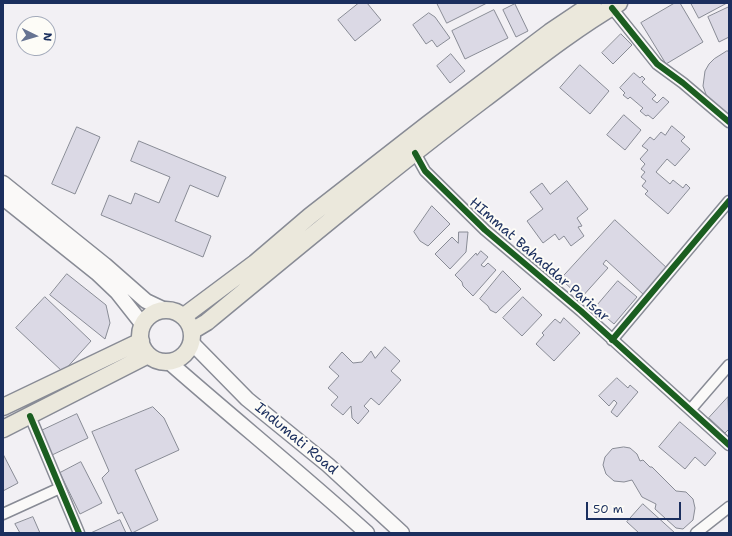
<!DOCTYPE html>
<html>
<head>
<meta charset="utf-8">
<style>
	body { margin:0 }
	#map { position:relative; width:732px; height:536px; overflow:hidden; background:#f2f0f4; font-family:"Shantell Sans",sans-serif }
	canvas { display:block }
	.frame { position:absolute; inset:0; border:4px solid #1b2f5e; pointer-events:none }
	.north { position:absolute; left:16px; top:16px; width:40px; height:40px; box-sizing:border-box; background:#fdfcf7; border:1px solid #a3aaba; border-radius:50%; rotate:95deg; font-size:11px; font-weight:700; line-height:16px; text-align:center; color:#1b2f5e }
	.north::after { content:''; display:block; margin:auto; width:14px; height:18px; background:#667392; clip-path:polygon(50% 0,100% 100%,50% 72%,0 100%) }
	.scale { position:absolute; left:586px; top:502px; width:95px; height:18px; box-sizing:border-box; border:2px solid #1b2f5e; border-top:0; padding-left:5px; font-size:12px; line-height:14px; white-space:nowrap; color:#1b2f5e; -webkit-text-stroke:3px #fdfcf7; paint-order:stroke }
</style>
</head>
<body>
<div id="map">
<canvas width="732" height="536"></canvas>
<div class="frame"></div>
<div class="north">N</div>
<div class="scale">50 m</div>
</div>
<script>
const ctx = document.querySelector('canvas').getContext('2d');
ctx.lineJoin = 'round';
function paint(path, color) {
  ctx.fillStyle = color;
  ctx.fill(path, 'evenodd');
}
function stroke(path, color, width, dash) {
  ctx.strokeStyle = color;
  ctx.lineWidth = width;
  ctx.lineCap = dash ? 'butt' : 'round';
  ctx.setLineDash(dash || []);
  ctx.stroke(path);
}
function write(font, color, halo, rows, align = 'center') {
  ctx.font = font + ' "Shantell Sans",sans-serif';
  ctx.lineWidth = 4;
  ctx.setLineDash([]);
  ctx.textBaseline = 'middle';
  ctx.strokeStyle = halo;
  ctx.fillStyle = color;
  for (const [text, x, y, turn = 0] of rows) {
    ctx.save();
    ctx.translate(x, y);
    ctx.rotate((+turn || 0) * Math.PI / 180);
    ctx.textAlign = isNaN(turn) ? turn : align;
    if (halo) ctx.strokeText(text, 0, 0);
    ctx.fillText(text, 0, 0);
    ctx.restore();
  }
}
const building = new Path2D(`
	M359,3H367L381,20L355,41L338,20Z
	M437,3H487L447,23Z
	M675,3H680L703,42L666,64L641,23Z
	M691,3H727L699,18Z
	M515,4L528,31L516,37L503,10Z
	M729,7V37L719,42L708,17Z
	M494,10L508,38L465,59L452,31Z
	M429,13L435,17L450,38L437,47L432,40L426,44L413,25Z
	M621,34L632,45L613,64L602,53Z
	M727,51H729V115L725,114L708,100L703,86L705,71L709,64L714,59Z
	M451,54L465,71L450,83L437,66Z
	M580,65L609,91L590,114L560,88Z
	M634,73L640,78L642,76L645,79L642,82L656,95L652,99L657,103L663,97L669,102L653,119L648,115L646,116L640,111L643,108L630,97L628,99L623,95L625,93L620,88Z
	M624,115L641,130L625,150L607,135Z
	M672,126L685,137L681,141L690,149L675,166L667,159L656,172L670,184L673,180L683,188L686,184L690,188L668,214L645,194L648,191L642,186L646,181L641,177L645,172L641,169L645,164L640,159L648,150L642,146L650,137L654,140L661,132L665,135Z
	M77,127L100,137L75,194L52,184Z
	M139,141L226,177L218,197L190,185L175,221L211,236L203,257L101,215L109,195L131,204L135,193L159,203L170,177L131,161Z
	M567,181L588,209L577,218L582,226L578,227L584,236L571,246L564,236L559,240L555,234L543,243L527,221L543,209L530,192L542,183L550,194Z
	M432,206L450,224L428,246L420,241L414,232Z
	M615,220L668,269L644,295L606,260L603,264L608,268L581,298L561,279Z
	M459,232H468L466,252L450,269L435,254L452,237L458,243Z
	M481,251L488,257L481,265L484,267L488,263L496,270L473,296L463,286L462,282L455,275L476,253L477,255Z
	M503,271L521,289L496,313L490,310L488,306L480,299Z
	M67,274L106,305L110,323L105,339L50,295Z
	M618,281L637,297L614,324L595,308Z
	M45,297L91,341L63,372L16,328Z
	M523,297L542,315L522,336L503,318Z
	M564,318L580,333L554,361L536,344L544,335L542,333L555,319L560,323Z
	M385,347L400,361L391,371L401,380L379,405L371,398L364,406L369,411L358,424L352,418L351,406L343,415L331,405L338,397L328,388L339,376L329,367L342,352L353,363L362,362L371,351L375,358Z
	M617,378L628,388L630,385L638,392L617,417L611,412L617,403L614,400L609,406L599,396Z
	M728,397L729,429L725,433L709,418Z
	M153,407L164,418L179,450L135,470L158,520L132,533L122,512L118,514L102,478L109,471L92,432Z
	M77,414L88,438L52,455L41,431Z
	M680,422L716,453L705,466L695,457L685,469L659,447Z
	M624,447L630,448L637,454L640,461L643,460L650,467H652L676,491L686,492L693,499L695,508L693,520L683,529L676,528L655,509L656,504L642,497L632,480L624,482L614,481L606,474L603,465L605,457L612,449Z
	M3,454L18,483L3,491Z
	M81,462L102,503L80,514L60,473Z
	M643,504L675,533H639L627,522Z
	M33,517L40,533H20L15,524Z
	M120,520L126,533H91Z`);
paint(building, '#dbd9e5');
stroke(building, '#888b95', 1);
const minor = new Path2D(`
	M612,8L657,64L683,83L729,122
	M415,153L425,171L485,230L581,311L729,445
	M612,340L729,201
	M691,409L729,365
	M30,416L79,533
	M3,514L60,488
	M696,533L729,507`);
const secondary = new Path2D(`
	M3,183L105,265L146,301L165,310
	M3,198L97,273L117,292L143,325
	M192,343L247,399L328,465L402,533
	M169,362C235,420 302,474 367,533`);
const primary = new Path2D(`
	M140 336a26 26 0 1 1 52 0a26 26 0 1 1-52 0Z
	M184,316L255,263L310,216L428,124L550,32L593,3
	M192,331L207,322C298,247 389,171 483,100C528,66 571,31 619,3
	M3,407L141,341
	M3,429L148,355`);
stroke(minor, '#888b95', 13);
stroke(secondary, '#888b95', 17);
stroke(primary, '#888b95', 19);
stroke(minor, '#faf9f8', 10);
stroke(secondary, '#faf9f8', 14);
stroke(primary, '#ebe8dc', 16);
stroke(new Path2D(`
	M612,8L657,64L683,83L729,122
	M415,153L425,171L485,230L581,311L729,445
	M612,340L729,201
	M30,416L79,533`), '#1b5e20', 6);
write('14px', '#1b2f5e', '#fdfcf7', [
	["HImmat Bahaddar Parisar",539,260,41],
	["Indumati Road",296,439,40]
]);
</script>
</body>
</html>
